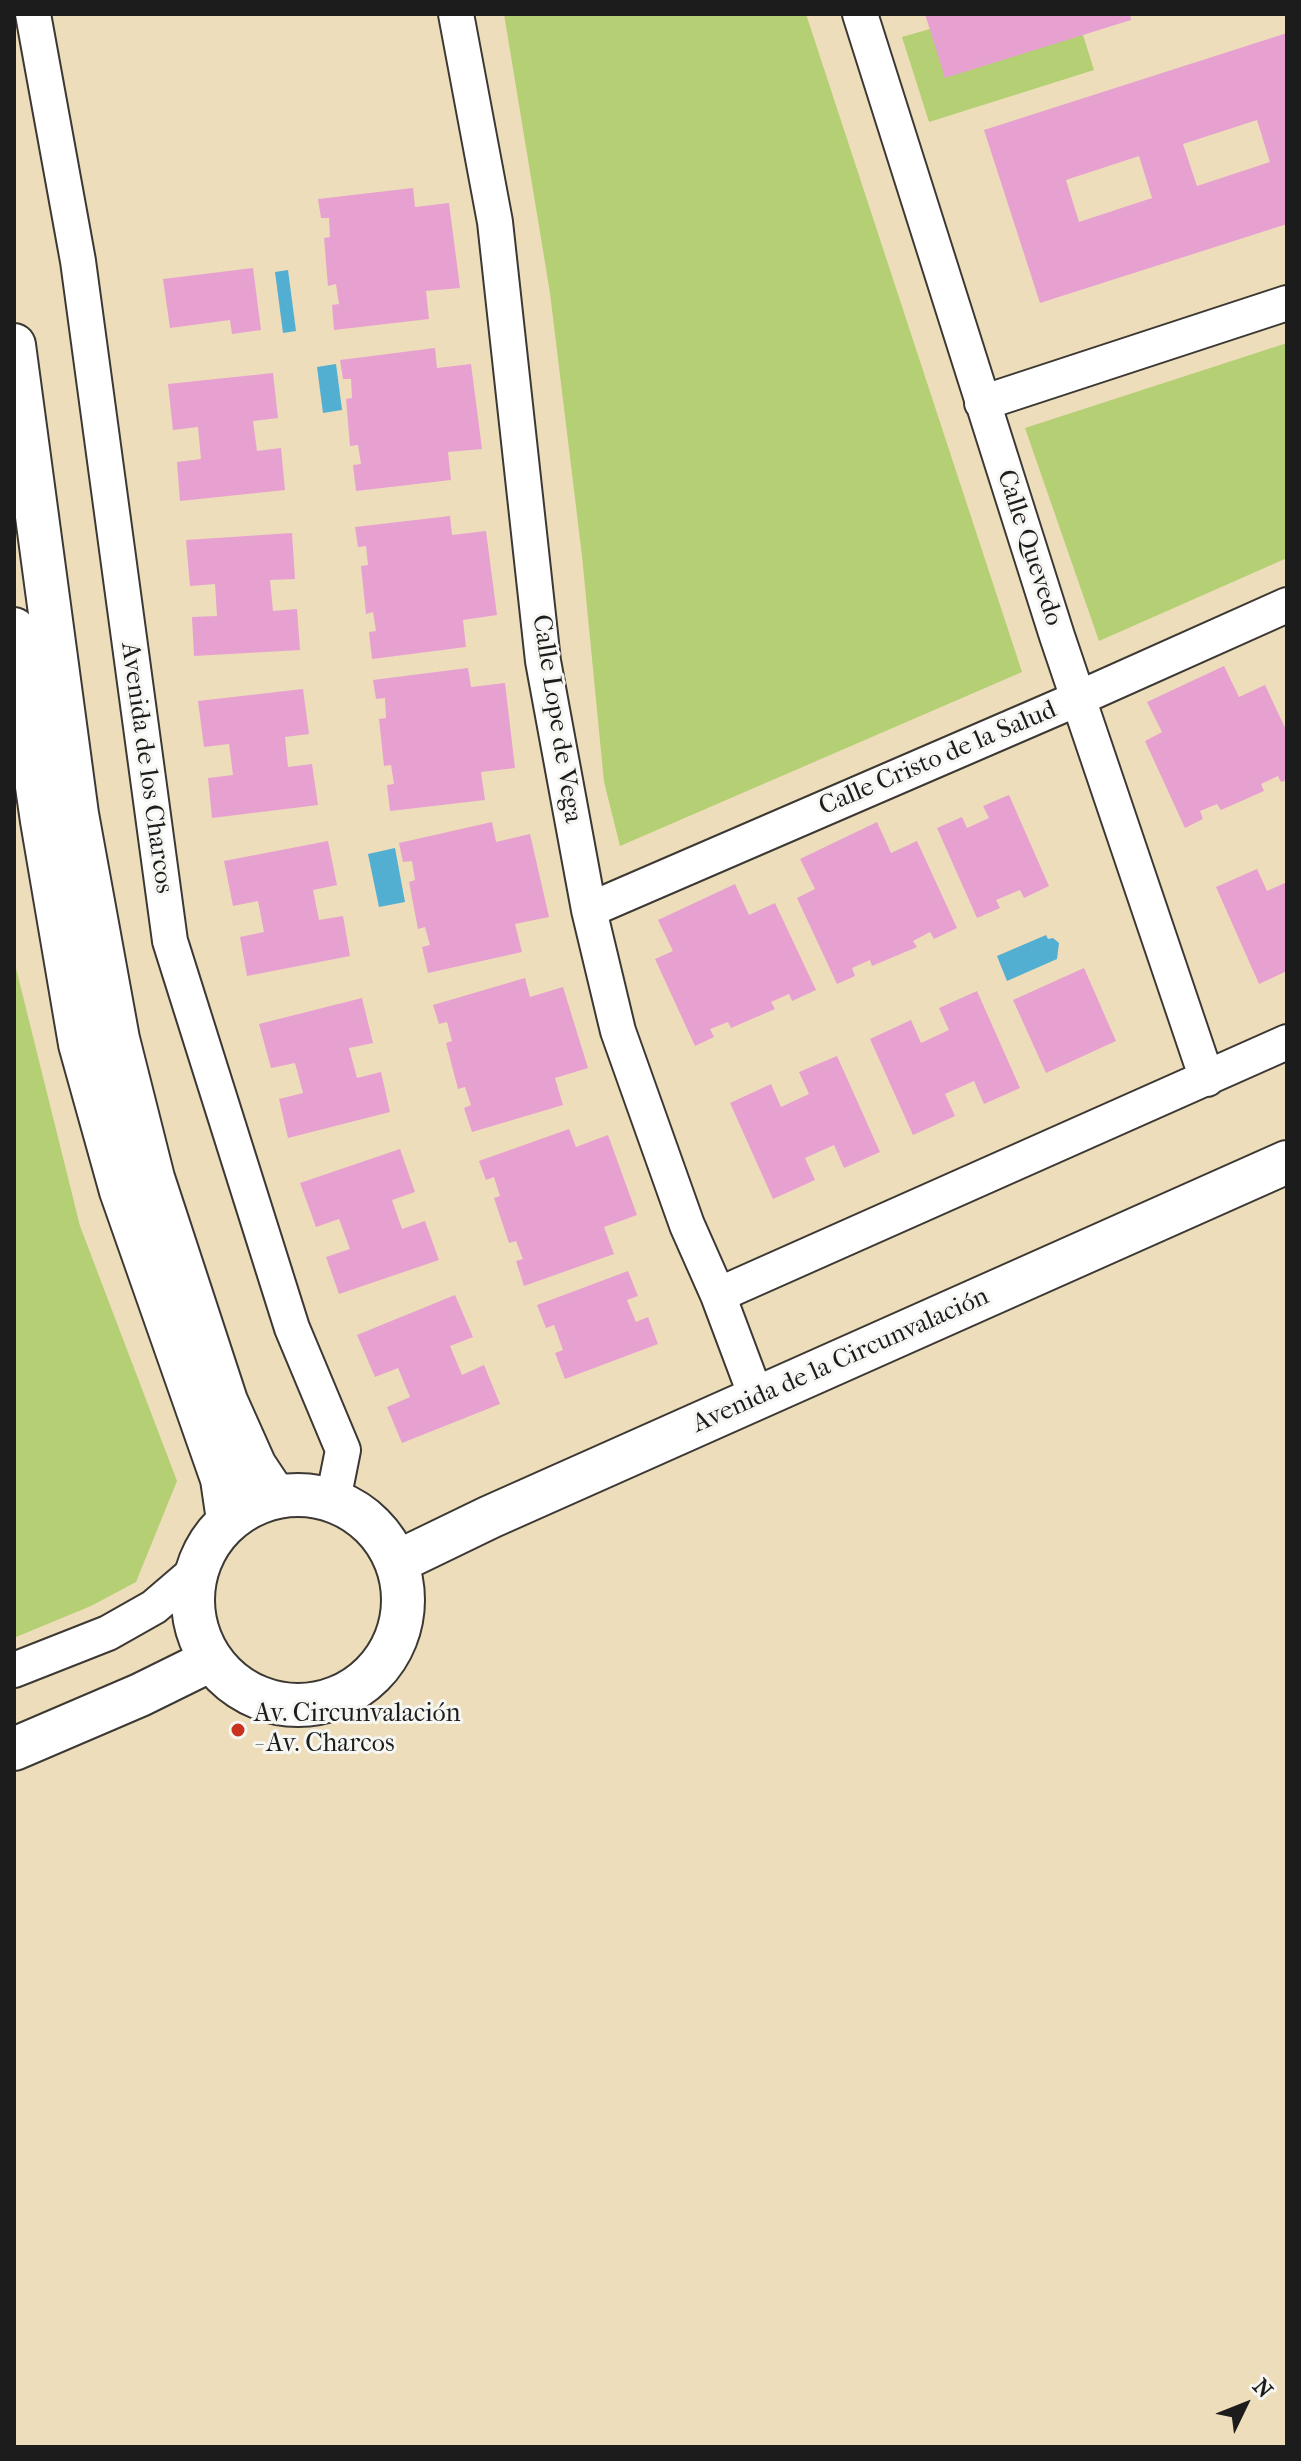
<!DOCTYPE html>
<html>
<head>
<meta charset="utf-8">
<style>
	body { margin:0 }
	#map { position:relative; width:1301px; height:2461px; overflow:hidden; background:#eeddba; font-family:"IM FELL French Canon",serif }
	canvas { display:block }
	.frame { position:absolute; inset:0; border:16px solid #1c1c1c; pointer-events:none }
	.north { position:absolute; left:1205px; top:2365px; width:80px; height:80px; -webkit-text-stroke:6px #f6f6f2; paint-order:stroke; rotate:47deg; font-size:22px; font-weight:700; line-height:32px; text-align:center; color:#1c1c1c }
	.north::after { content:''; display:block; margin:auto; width:28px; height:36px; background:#1c1c1c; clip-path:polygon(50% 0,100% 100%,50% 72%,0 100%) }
</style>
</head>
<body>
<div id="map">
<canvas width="1301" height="2461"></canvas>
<div class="frame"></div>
<div class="north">N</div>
</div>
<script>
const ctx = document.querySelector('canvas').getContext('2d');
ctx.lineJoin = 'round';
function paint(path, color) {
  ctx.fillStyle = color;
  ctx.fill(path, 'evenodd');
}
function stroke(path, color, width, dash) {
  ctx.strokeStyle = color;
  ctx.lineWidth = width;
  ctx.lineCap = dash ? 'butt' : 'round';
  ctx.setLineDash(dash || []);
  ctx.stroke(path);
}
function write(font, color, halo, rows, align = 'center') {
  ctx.font = font + ' "IM FELL French Canon",serif';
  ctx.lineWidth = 6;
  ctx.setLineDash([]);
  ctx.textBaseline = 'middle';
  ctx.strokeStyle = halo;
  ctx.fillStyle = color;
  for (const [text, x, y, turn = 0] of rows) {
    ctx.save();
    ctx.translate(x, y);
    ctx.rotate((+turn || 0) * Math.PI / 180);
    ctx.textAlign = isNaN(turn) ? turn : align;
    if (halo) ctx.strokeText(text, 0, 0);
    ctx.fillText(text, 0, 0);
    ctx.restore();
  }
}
paint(new Path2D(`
	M504,14H806L1022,672L620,846L604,782L582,556L550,293Z
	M930,29L1083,35L1094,70L929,122L902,37Z
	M1287,343V558L1099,641L1025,428Z
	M14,960L80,1226L177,1481L136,1582L91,1606L16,1637L14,1631Z`), '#b5cf75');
paint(new Path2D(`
	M288,270L296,331L283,333L275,272Z
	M336,364L342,410L323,413L317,367Z
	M395,848L405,902L379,907L368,854Z
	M1046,935L1048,939L1053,938L1059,943L1057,959L1007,981L997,956Z`), '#53afd1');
paint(new Path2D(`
	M925,14H1130L1131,20L945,78Z
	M1287,33V224L1040,303L984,130ZM1257,120L1270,162L1197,186L1183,144ZM1139,156L1152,198L1079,222L1066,180Z
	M413,188L415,207L449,203L460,288L426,291L429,319L334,330L332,305L339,304L336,284L328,286L324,238L330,237L329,218H321L318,199Z
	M253,268L261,330L232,334L230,320L170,328L163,279Z
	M435,348L437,368L471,364L482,449L448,452L451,480L356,491L353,465L361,464L358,445L350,446L346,399L352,398L351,379H343L340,360Z
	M273,373L278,418L253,421L257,451L281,448L285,490L180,501L177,462L201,459L198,427L173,430L168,384Z
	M450,516L452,535L486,531L497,615L463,620L466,647L372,659L369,632L376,631L373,612L366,614L361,566L368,565L366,546L358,547L355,527Z
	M292,533L295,579L270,580L273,611L297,609L300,650L194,656L192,617L217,616L215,584L190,586L186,540Z
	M1224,666L1239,697L1265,685L1287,732V780L1281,782L1278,776L1261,784L1264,791L1221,810L1217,804L1200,811L1203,819L1185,828L1145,741L1162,732L1147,702Z
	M468,668L471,687L505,683L515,768L481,772L485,800L390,811L387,785L394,784L391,765L384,766L379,719L386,718L385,698L376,699L373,680Z
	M303,689L309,734L285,737L288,767L312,764L318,805L212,818L208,778L233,775L229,744L204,747L198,701Z
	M1009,795L1049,886L1024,898L1020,890L996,900L1000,908L977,918L937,828L962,817L967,828L989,818L983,806Z
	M492,822L496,842L530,834L549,917L515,924L522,952L428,973L422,947L430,945L425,927L418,929L409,882L415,880L412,861L403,862L399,843Z
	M877,822L891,853L917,841L957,928L934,939L930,932L913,941L917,947L872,966L870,960L852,968L855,976L837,984L797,898L815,889L800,859Z
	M328,841L337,885L313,890L319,920L343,916L350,956L247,976L240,937L264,932L258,901L233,906L224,861Z
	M1257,869L1267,891L1287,882V971L1259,984L1216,887Z
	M735,884L749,915L775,903L816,990L792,1001L789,994L771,1002L775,1009L731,1028L728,1022L710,1029L714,1037L695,1046L655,959L673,951L658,920Z
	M1084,968L1116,1041L1046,1073L1013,1000Z
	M525,978L530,997L563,987L588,1068L555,1078L563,1105L472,1132L464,1108L471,1105L465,1087L458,1089L446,1043L452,1041L447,1022L439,1024L433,1005Z
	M977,991L1020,1088L984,1104L974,1081L945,1094L955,1116L913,1135L870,1039L911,1020L921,1043L949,1030L939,1008Z
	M362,998L373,1043L349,1048L357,1078L381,1072L390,1112L288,1138L279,1099L303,1093L295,1063L271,1068L259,1024Z
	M837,1056L880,1152L844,1168L834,1145L805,1158L815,1180L773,1199L730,1103L771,1084L781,1107L809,1094L799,1072Z
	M569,1129L576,1147L608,1135L637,1215L604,1227L614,1254L524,1286L516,1261L523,1259L516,1241L509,1243L494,1198L500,1196L494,1177L486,1180L479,1161Z
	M400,1149L415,1192L392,1200L402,1229L425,1221L439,1260L339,1294L326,1257L350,1249L339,1219L316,1227L300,1183Z
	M628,1271L638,1296L627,1300L636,1322L648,1317L658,1344L565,1379L555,1353L563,1350L554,1325L546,1328L537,1305Z
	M455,1295L473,1337L450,1346L462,1375L484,1365L500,1404L402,1443L387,1407L410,1397L398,1368L375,1377L357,1335Z`), '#e6a1d1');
const minor = new Path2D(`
	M33,14L78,261L170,941L292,1328L343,1450L333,1500
	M456,14L495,222L543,661L589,910L618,1031L687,1225L718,1295L757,1399
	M860,14L1057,636L1207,1079
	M982,403L1287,303
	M589,910L1077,699L1287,605
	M718,1295L1287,1042
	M14,1670L108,1633L154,1607L196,1571`);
const tertiary = new Path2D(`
	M14,345L77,814L118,1039L153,1178L226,1401L255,1466L275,1496
	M14,629L42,821L80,1044L121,1191L222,1479L228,1520
	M193 1600a105 105 0 1 1 210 0a105 105 0 1 1-210 0Z
	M397,1562L490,1517L1287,1162
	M14,1749L140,1695L211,1660`);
stroke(minor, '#3c3934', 38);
stroke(tertiary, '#3c3934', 46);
stroke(minor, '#fff', 34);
stroke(tertiary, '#fff', 42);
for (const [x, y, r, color] of [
	[238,1730,8,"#c8321e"]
]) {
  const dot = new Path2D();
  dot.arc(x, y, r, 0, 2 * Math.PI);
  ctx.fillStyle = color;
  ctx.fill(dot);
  stroke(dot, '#f6f6f2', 3);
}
write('26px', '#1c1c1c', '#f6f6f2', [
	["Calle Quevedo",1029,548,72],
	["Calle Lope de Vega",556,719,81],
	["Calle Cristo de la Salud",938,759,-23],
	["Avenida de los Charcos",146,768,82],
	["Avenida de la Circunvalación",841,1361,-24]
]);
write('26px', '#1c1c1c', '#f6f6f2', [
	["Av. Circunvalación",254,1715],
	["- Av. Charcos",254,1745]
], 'left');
</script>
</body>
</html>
